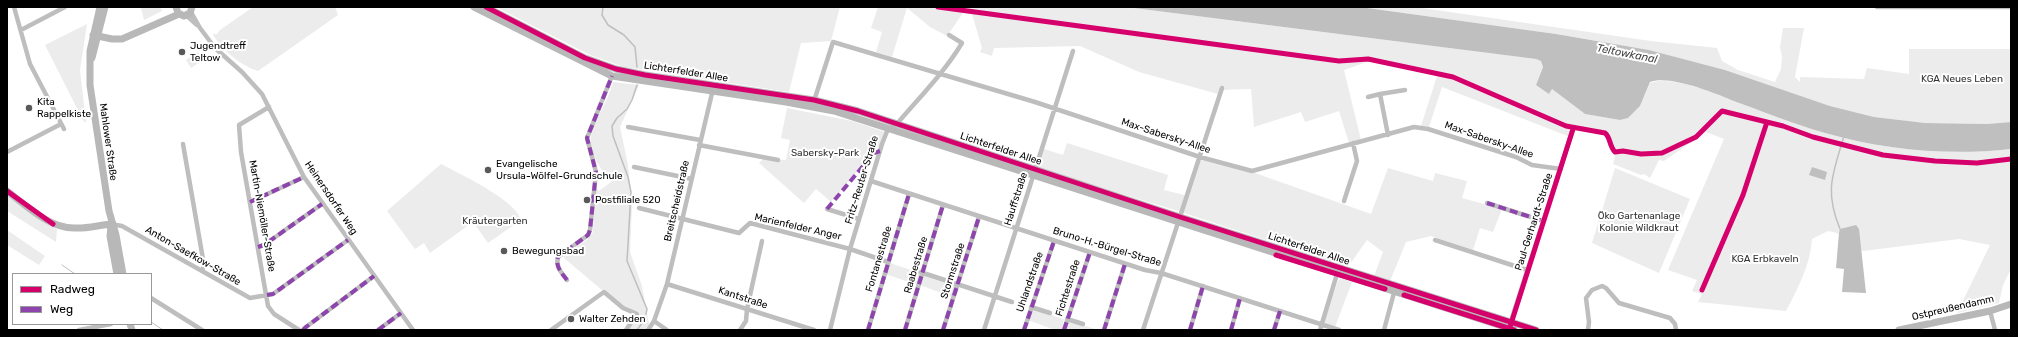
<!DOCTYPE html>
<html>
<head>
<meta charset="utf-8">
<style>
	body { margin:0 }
	#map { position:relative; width:2018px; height:337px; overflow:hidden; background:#fff; font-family:Rubik,sans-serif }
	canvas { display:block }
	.frame { position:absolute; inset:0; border:8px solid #000; pointer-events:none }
	.legend { position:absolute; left:12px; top:273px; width:140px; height:52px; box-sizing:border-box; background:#fff; border:1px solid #999; margin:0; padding:5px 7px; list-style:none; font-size:12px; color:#000 }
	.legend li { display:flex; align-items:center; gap:8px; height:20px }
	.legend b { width:20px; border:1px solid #999 }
</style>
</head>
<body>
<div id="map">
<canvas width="2018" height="337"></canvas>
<div class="frame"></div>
<ul class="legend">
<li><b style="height:5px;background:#d6006c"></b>Radweg</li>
<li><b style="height:5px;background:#8e44ad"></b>Weg</li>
</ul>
</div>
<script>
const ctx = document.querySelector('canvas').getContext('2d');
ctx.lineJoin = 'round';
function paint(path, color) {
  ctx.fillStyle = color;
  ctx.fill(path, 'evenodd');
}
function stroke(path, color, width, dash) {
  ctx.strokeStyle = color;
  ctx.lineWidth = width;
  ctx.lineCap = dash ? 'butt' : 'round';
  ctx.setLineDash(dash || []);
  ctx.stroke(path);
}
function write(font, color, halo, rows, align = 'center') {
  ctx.font = font + ' Rubik,sans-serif';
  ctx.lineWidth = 4;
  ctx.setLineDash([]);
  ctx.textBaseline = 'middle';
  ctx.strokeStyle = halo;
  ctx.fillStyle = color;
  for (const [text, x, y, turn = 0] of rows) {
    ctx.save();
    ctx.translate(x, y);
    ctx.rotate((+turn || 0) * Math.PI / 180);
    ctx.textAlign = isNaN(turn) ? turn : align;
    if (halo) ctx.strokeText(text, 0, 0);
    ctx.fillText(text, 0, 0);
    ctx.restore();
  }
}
paint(new Path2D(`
	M160,7L162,11L144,20L141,8Z
	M253,7H335L338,15L258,71C239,65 224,51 213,35L214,33L216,35L220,30Z
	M496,7H840L831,41L801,43L789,92L624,67L590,55Z
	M878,7H1126L1536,59L1541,61L1543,66L1536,85L1552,89L1585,114L1620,120L1628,118L1640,106L1650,83C1669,75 1712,92 1731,100C1762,111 1793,124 1825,133C1885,150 1949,156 2011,149V272L2010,271L2003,285L1999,303L1957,313L1990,245L1959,239L1863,251L1837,233L1828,231L1812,239C1810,266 1798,288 1786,311L1698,302L1702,294L1692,291L1697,280L1668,270L1724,139L1706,132L1664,161L1659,160L1650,178L1644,174L1641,175L1613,164L1615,156L1609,147L1604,132L1589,128H1573L1570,137L1442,87L1429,127L1421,126L1438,73L1370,61L1344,70L1361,140L1349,143L1339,111L1305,122L1301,112L1254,127L1251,89L1219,90L1218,94L1139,72L1080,46L994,48L992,56L980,52L982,48L972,14L963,13L947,36L930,27L907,8L892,57L876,52L882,32L871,28Z
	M1360,7H1415L1651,41L1717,48L1722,61L1738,70L1775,82L1781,69L1782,57L1780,47L1783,28H1804L1795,77L1800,82V77L1864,79L1867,68L1909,74V49H2011V122L1987,124L1925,123L1874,117L1830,106L1725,70L1649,50L1556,34Z
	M87,24L80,70L86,122H84L45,45Z
	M198,52L203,60L191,68L186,60Z
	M613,82L639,85L620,127L628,165L632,205L630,252L642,286L649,324L645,330H628L640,313L622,307L564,258V255L587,240L593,232L595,187L599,191L611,182C572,132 599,130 613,82Z
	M787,108L852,121L885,132L882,142L831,202L816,189L804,203L759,163L763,159L786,160L790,140L781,138Z
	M1067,143L1168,175L1164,190L1188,196L1200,161L1204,160L1255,173L1371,214L1388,168L1433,181L1435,173L1467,181L1462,198L1502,209L1493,232L1480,228L1473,250L1431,236L1406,242L1390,281L1374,276L1383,252L1367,240L1348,267L1184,213L1035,167L1041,148L1063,155Z
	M441,164C460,174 516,200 521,220L488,243L473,222L430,253L424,243L415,249L387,211Z
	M1615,168L1690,199L1659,273L1592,243Z
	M7,195L57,229L56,242L7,211Z
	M7,230L45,256L39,265L7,245Z
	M890,263L920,273L918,285L885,274Z
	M924,275L956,285L952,297L920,285Z
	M1341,278L1352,282L1335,327L1326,324L1324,321L1338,281Z
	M1033,309L1064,319L1062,330H1055L1028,320Z
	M1070,321L1098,330H1065L1067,322Z`), '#ececec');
paint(new Path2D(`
	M1126,7H1360L1556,34L1649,50L1725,70L1830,106L1874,117L1925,123L1987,124L2011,122V149C1949,156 1885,150 1825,133C1793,124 1762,111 1731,100C1712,92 1669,75 1650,82L1640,106L1628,118L1620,120L1585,114L1552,89L1549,94L1536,85L1543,67L1541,61L1536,59Z
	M1812,167L1827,172L1825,180L1809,175Z
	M1856,225L1859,229L1866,293L1842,292L1844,269L1836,268L1839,233L1840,229Z`), '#bfbfbf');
stroke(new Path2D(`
	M603,7L602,15L608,25L624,35L635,47L637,67
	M637,85L632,100L627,109L617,118L612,126L613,136L628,177L631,192L627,261L647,309L646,314
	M1840,229C1824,190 1833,174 1844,136
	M637,330L645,319`), '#bfbfbf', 1.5);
stroke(new Path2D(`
	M14,7L30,64L64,129
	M1877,7H2011
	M191,12L200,28L215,48L242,72L262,94L304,177L413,330
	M186,15L197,25
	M21,30L65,7
	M1368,97L1380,94
	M814,101L833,42L1035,102L1200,157L1252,171L1414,127L1428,129L1516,157L1532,165L1561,169
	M269,107L239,125L241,152L268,306L274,314L299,330
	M628,127L700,140
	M1388,135L1380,94L1405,90
	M183,144L204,265L202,271
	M699,145L778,160
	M7,152L61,124
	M634,167L692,179
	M871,181L1145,270L1161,273L1339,330
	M1344,201L1357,161L1353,143
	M250,202L304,177
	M1487,203L1543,221
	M639,208L739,233L750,223L850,249L888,262
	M827,209L859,219
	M111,224L122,226L250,298L273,294L348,240
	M1435,240L1527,270
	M258,247L264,245L322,204
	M914,270L1012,302
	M567,280C562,273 555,267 558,257L588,235L590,230L596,172L587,138L612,76
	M667,284L814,330
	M151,298L202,330
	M1031,307L1050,313
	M1990,311L1995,330
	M1067,319L1083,324
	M654,321L667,330
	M1511,321L1573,129
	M79,330L111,324
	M303,330L306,327L374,276
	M378,330L401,313
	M551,330L604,292L623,308L637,314L626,330
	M648,330L654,321L667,284L713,89
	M740,330L746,321L747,309L762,241
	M830,330L850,249L882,144L888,129L896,125C918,99 944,73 962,43L949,35
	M868,330L909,194
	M905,330L943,205
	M943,330L979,217
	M984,330L1073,51
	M1024,330L1054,241
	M1064,330L1090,252
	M1104,330L1125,264
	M1143,330L1222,88
	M1190,330L1203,286
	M1231,330L1240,298
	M1274,330L1280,311
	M1320,330L1337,274
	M1384,330L1395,289
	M1588,330L1589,322L1586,298L1592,290L1602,286L1606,288L1619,303L1670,318L1675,324L1676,330`), '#bebebe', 4.5);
stroke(new Path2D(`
	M100,7L90,51V85L109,211L116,235L123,274
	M176,7L178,13L184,16L190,13L192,7
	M474,7L612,76L786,102L834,111L1514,330
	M486,7L585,58L616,69L645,75L814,100L858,111L1180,217L1536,330
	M93,35L112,39H122L179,14
	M92,58L105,7
	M7,191C27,206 49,228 74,228C86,229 99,225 111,224
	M111,226L110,236L117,274
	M130,324L132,330
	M1899,330L1990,311L2011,304`), '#b8b8b8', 7);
stroke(new Path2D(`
	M62,265L75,274
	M151,322L163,330`), '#bebebe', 1);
stroke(new Path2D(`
	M250,202L304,177
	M1487,203L1543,221
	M827,209L874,153L880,151
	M258,247L264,245L322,204
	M567,280C562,273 555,267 558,257L588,235L590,230L596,172L587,138L612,76
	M267,295L273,294L348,240
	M303,330L306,327L374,276
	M378,330L401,313
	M868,330L909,194
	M905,330L943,205
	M943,330L979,217
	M1024,330L1054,241
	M1064,330L1090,252
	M1104,330L1125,264
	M1190,330L1203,286
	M1231,330L1240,298
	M1274,330L1280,311`), '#8e44ad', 4, [8, 4]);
stroke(new Path2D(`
	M486,7L585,58L616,69L645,75L814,100L858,111L1180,217L1536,330
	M938,7L1339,61L1368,59L1453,77L1566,126L1605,133C1611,138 1609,146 1615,152L1623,151L1641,154L1662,153L1696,137L1722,111L1783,126L1813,137L1883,155L1935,161L1977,163L2011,159
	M7,191L53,224
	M1276,255L1385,289
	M1702,290L1743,195L1767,122
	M1404,295L1514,330
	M1510,327L1573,129`), '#d6006c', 5);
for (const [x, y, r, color] of [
	[182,52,4,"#595959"],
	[29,108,4,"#595959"],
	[488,170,4,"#595959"],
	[587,200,4,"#595959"],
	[504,251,4,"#595959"],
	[571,319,4,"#595959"]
]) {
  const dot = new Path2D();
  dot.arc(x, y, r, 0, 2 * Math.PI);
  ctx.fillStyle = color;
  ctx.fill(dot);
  stroke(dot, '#fff', 1.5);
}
write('10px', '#000', '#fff', [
	["Jugendtreff",190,46],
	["Teltow",190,58],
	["Kita",37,102],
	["Rappelkiste",37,114],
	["Evangelische",496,164],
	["Ursula-Wölfel-Grundschule",496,176],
	["Postfiliale 520",595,200],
	["Bewegungsbad",512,251],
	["Walter Zehden",579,319]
], 'left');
write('10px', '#000', '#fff', [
	["Lichterfelder Allee",686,72,9],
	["Max-Sabersky-Allee",1166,136,18],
	["Max-Sabersky-Allee",1489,140,19],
	["Mahlower Straße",108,142,82],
	["Lichterfelder Allee",1001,149,18],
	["Fritz-Reuter-Straße",862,180,-73],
	["Heinersdorfer Weg",331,198,56],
	["Hauffstraße",1016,199,-72],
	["Breitscheidstraße",677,201,-77],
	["Martin-Niemöller-Straße",262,216,80],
	["Paul-Gerhardt-Straße",1534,222,-72],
	["Marienfelder Anger",798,227,13],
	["Bruno-H.-Bürgel-Straße",1107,247,17],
	["Lichterfelder Allee",1309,249,18],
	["Anton-Saefkow-Straße",193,256,30],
	["Fontanestraße",879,259,-73],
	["Raabestraße",916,265,-73],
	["Stormstraße",953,271,-72],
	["Uhlandstraße",1030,282,-71],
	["Fichtestraße",1068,288,-72],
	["Kantstraße",743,298,18],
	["Ostpreußendamm",1953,308,-13]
]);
write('10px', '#333', '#fff', [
	["KGA Neues Leben",1962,79],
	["Sabersky-Park",825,153],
	["Öko Gartenanlage",1639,216],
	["Kolonie Wildkraut",1639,228],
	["Kräutergarten",495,221],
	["KGA Erbkaveln",1765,259]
]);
write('italic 11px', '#444', '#fff', [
	["Teltowkanal",1627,54,11]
]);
</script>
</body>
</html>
